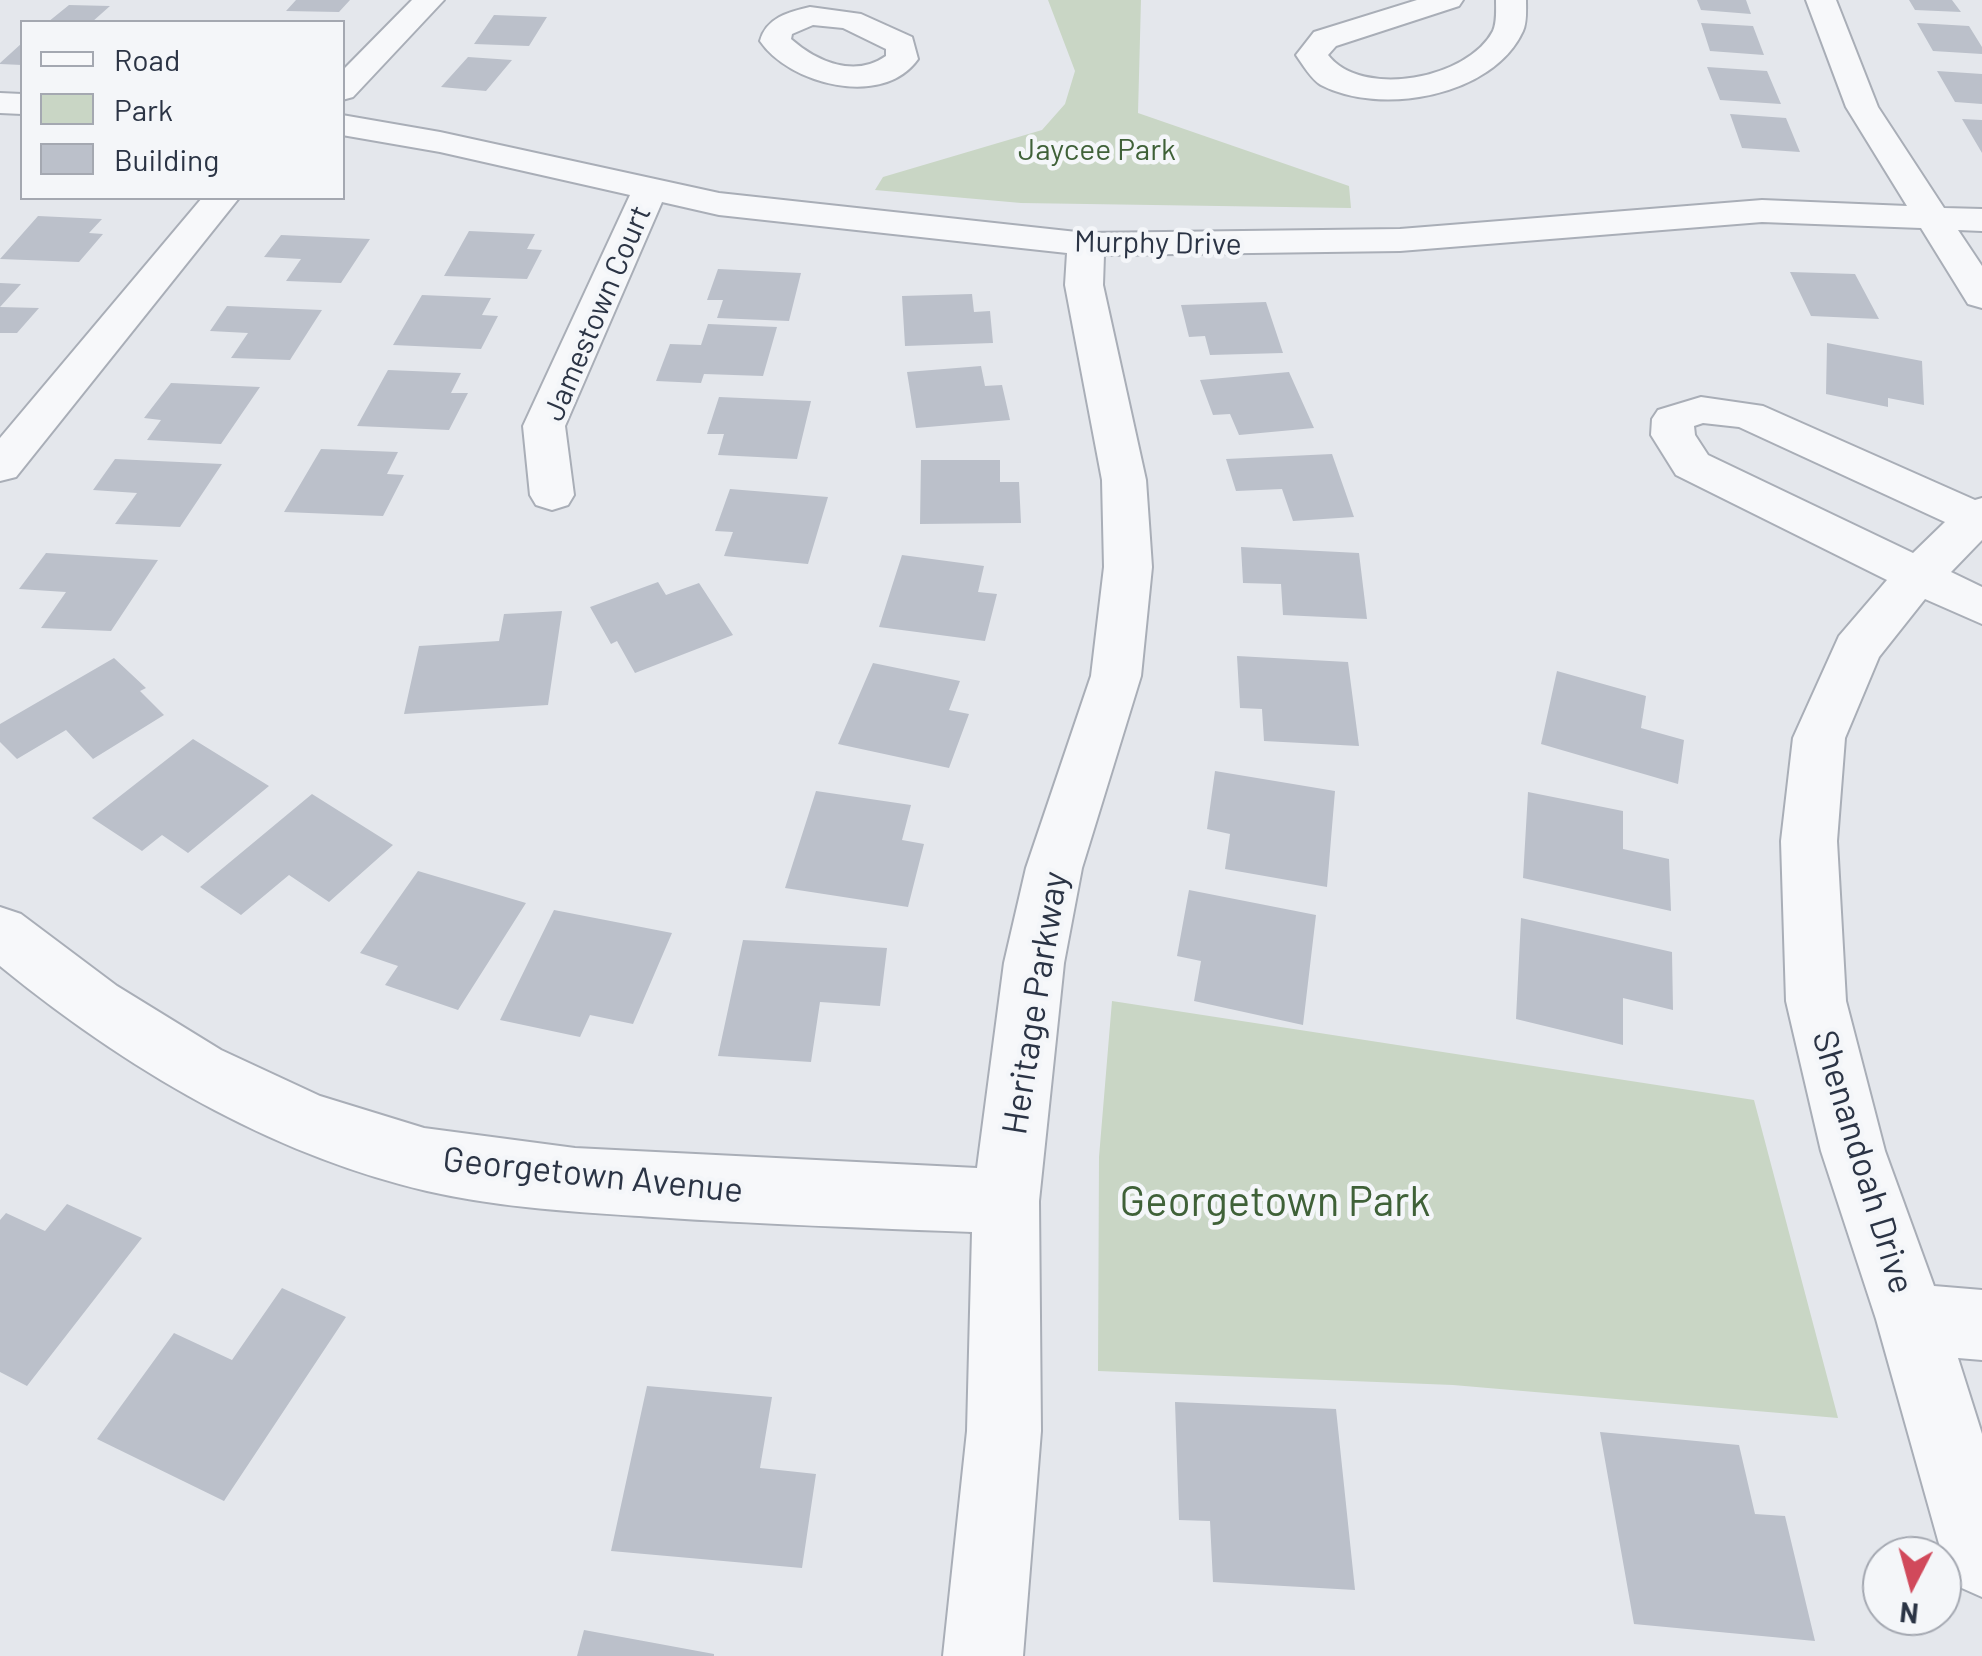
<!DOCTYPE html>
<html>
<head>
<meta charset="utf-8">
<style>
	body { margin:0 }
	#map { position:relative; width:1982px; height:1656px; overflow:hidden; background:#e4e7ec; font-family:Barlow,sans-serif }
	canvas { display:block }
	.legend { position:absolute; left:20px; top:20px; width:325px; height:180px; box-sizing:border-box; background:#f4f6f9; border:2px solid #a4a8b1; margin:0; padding:12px 18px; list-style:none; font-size:30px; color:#2b3445 }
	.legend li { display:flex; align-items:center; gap:20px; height:50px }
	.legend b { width:50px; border:2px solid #a4a8b1 }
	.north { position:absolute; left:1862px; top:1536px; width:100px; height:100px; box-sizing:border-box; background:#f4f6f9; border:2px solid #a4a8b1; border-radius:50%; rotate:186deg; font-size:28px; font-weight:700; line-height:40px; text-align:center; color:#2b3445 }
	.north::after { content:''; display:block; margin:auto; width:35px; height:45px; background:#d1495b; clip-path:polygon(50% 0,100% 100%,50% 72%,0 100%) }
</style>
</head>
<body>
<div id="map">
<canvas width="1982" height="1656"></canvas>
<ul class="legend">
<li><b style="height:12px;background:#f7f8fa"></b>Road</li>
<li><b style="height:28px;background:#c9d6c5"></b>Park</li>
<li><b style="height:28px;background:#bbc0ca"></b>Building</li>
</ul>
<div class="north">N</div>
</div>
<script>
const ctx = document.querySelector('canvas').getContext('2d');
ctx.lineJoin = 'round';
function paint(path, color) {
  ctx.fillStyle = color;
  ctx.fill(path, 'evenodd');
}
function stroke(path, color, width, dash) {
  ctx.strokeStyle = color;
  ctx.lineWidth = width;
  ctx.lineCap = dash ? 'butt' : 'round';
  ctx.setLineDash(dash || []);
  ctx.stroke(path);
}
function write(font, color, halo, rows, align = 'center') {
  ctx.font = font + ' Barlow,sans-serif';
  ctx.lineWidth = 9;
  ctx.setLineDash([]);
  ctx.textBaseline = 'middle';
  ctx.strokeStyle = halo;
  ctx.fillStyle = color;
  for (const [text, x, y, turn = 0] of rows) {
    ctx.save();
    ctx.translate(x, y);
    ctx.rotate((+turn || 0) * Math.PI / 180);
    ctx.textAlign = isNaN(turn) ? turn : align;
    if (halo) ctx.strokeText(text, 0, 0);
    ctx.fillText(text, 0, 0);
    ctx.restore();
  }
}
paint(new Path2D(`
	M1048,0H1141L1138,113L1349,186L1351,208L1021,203L875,190L883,177L1042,130L1065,104L1075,71Z
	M1112,1001L1754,1100L1838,1418L1453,1385L1098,1371L1099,1157Z`), '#c9d6c5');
paint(new Path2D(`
	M296,0H350L339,12L286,11Z
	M1697,0H1746L1751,14L1701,10Z
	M1909,0H1952L1961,12L1915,10Z
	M69,5L110,6L92,22H48Z
	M494,15L547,17L529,46L474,44Z
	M1701,23L1753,26L1764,55L1710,51Z
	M1917,23L1969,26L1982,47V54L1933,51Z
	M22,43V65L0,64V63Z
	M468,57L512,60L486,91L441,87Z
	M1707,67L1767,71L1781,104L1720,100Z
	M1937,71L1982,74V104L1955,102Z
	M1730,114L1786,118L1800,152L1742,148Z
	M1962,119L1982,120V153Z
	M38,216L102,219L89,233L103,234L79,262L0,259Z
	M469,231L535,234L527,249L542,250L527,279L444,276Z
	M281,235L370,239L341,283L286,281L301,259L264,257Z
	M718,269L801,273L789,321L717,318L723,300H707Z
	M1790,272L1855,274L1879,319L1811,316Z
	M0,283L21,284L0,307L39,308L17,333H0Z
	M972,294L974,312L990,311L993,343L905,346L902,296Z
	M422,295L491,298L482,315L498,316L481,349L393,345Z
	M1266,302L1283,353L1210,355L1205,336L1189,337L1181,305Z
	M227,306L322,310L290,360L231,358L248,333L210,331Z
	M708,324L777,327L763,376L704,374L701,383L656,381L670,344L701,345Z
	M1827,343L1922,361L1924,405L1888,398V407L1826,394Z
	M981,366L985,386L1002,385L1010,420L916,428L907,372Z
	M388,370L461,373L451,393H468L449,430L357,426Z
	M1289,372L1314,428L1239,435L1230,414L1213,415L1200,380Z
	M171,383L260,387L221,444L147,440L161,420L144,418Z
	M719,397L811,401L797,459L718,455L724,434H707Z
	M321,449L398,452L387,474L404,475L383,516L284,512Z
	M1332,454L1354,517L1293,521L1282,489L1236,491L1226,459Z
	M115,459L222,464L180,527L115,524L137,493L93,490Z
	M921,460H1000V482H1019L1021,523L920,524Z
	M730,489L828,497L808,564L724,556L733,532L715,531Z
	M1241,547L1359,553L1367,619L1283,615L1281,584L1243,583Z
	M46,553L158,560L111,631L41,628L66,592L19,589Z
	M902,555L984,566L978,592L997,594L985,641L879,627Z
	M658,582L666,595L699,583L733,635L635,673L617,641L611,644L590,607Z
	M562,611L548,705L404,714L419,646L499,641L504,614Z
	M1237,656L1348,662L1359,746L1264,741L1262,709L1240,708Z
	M114,658L146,688L140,691L164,715L93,759L66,730L17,759L0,742V724Z
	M873,663L960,681L949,710L969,714L949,768L838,744Z
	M1557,671L1646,696L1641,728L1684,740L1678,784L1541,744Z
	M193,739L269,786L188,853L162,835L142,851L92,818Z
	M1215,771L1335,791L1327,887L1225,869L1230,834L1207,829Z
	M816,791L911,805L902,840L924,844L908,907L785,888Z
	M1528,792L1623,811V849L1669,859L1671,911L1523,878Z
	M312,794L393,845L329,902L289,875L241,915L200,887Z
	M418,871L526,903L458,1010L385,985L398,966L360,953Z
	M1189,890L1316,915L1303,1025L1194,1001L1201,961L1177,956Z
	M554,910L672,933L633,1024L590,1015L580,1037L500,1020Z
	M1521,918L1672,952L1673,1010L1623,998V1045L1516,1019Z
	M743,940L887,948L880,1006L820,1002L811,1062L718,1056Z
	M67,1204L142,1238L27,1386L0,1372V1220L6,1213L45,1231Z
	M282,1288L346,1317L224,1501L97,1439L174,1333L232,1360Z
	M647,1386L772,1397L760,1468L816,1474L802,1568L611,1551Z
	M1175,1402L1336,1409L1355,1590L1213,1582L1210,1521L1179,1520Z
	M1600,1432L1739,1445L1755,1514L1785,1516L1815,1641L1634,1624Z
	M584,1630L714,1654V1656H577Z`), '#bbc0ca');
const minor = new Path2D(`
	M412,0H444L353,97L342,100V71Z
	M1417,0H1463L1459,6L1336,46L1328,55C1362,99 1468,79 1493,31C1497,22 1496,10 1496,0H1526C1526,10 1527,22 1523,31C1493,97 1380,116 1321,85C1311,79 1303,65 1296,55L1314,32Z
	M1806,0H1836L1878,107L1944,208L1982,209V231L1958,230L1982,266V308L1968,304L1921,228L1762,222L1400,251L1104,255L1103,285L1146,480L1152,567L1141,676L1082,868L1064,963L1039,1201L1041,1431L1023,1656H943L967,1431L972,1232C866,1228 759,1224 653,1217C578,1212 501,1208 427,1191C269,1154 125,1068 0,966V907L21,914L117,986L221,1050L320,1096L424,1128L575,1148L977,1168L1004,963L1026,868L1091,676L1104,567L1102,480L1065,285L1067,253L719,215L662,202L565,426L574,495L568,505L552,510L536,505L530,495L523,426L630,195L440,152L342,135V115L440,132L719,193L1086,233L1400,229L1762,200L1907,206L1846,107Z
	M810,7L861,14L912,37L918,59C883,109 789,84 760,41C766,18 788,12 810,7ZM813,25L843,28L886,49V56C855,78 817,62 791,39L792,34Z
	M0,93L22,94V114L0,113Z
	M202,198H239L16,477L0,481V438Z
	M1701,397L1763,406L1975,500L1982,498V540L1951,572L1982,587V624L1925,599L1879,657L1845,738L1837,841L1846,1001L1885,1151L1934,1286L1982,1290V1360L1958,1358L1982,1434V1597L1955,1585L1943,1558L1876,1319L1821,1151L1786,1001L1781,841L1793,738L1839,636L1887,580L1676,475L1651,435L1652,419L1658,410ZM1703,423L1739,427L1945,522L1913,553L1708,455L1695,435L1694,426Z`);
stroke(minor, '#a9aeb7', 4);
paint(minor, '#f7f8fa');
write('30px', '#3f6138', '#f4f6f9', [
	["Jaycee Park",1097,150]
]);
write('30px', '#2b3445', '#f4f6f9', [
	["Murphy Drive",1158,243,1],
	["Jamestown Court",597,313,-67]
]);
write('35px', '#2b3445', '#f4f6f9', [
	["Heritage Parkway",1035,1003,-81],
	["Shenandoah Drive",1863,1162,73],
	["Georgetown Avenue",593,1175,6]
]);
write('42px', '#3f6138', '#f4f6f9', [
	["Georgetown Park",1275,1202]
]);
</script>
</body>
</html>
